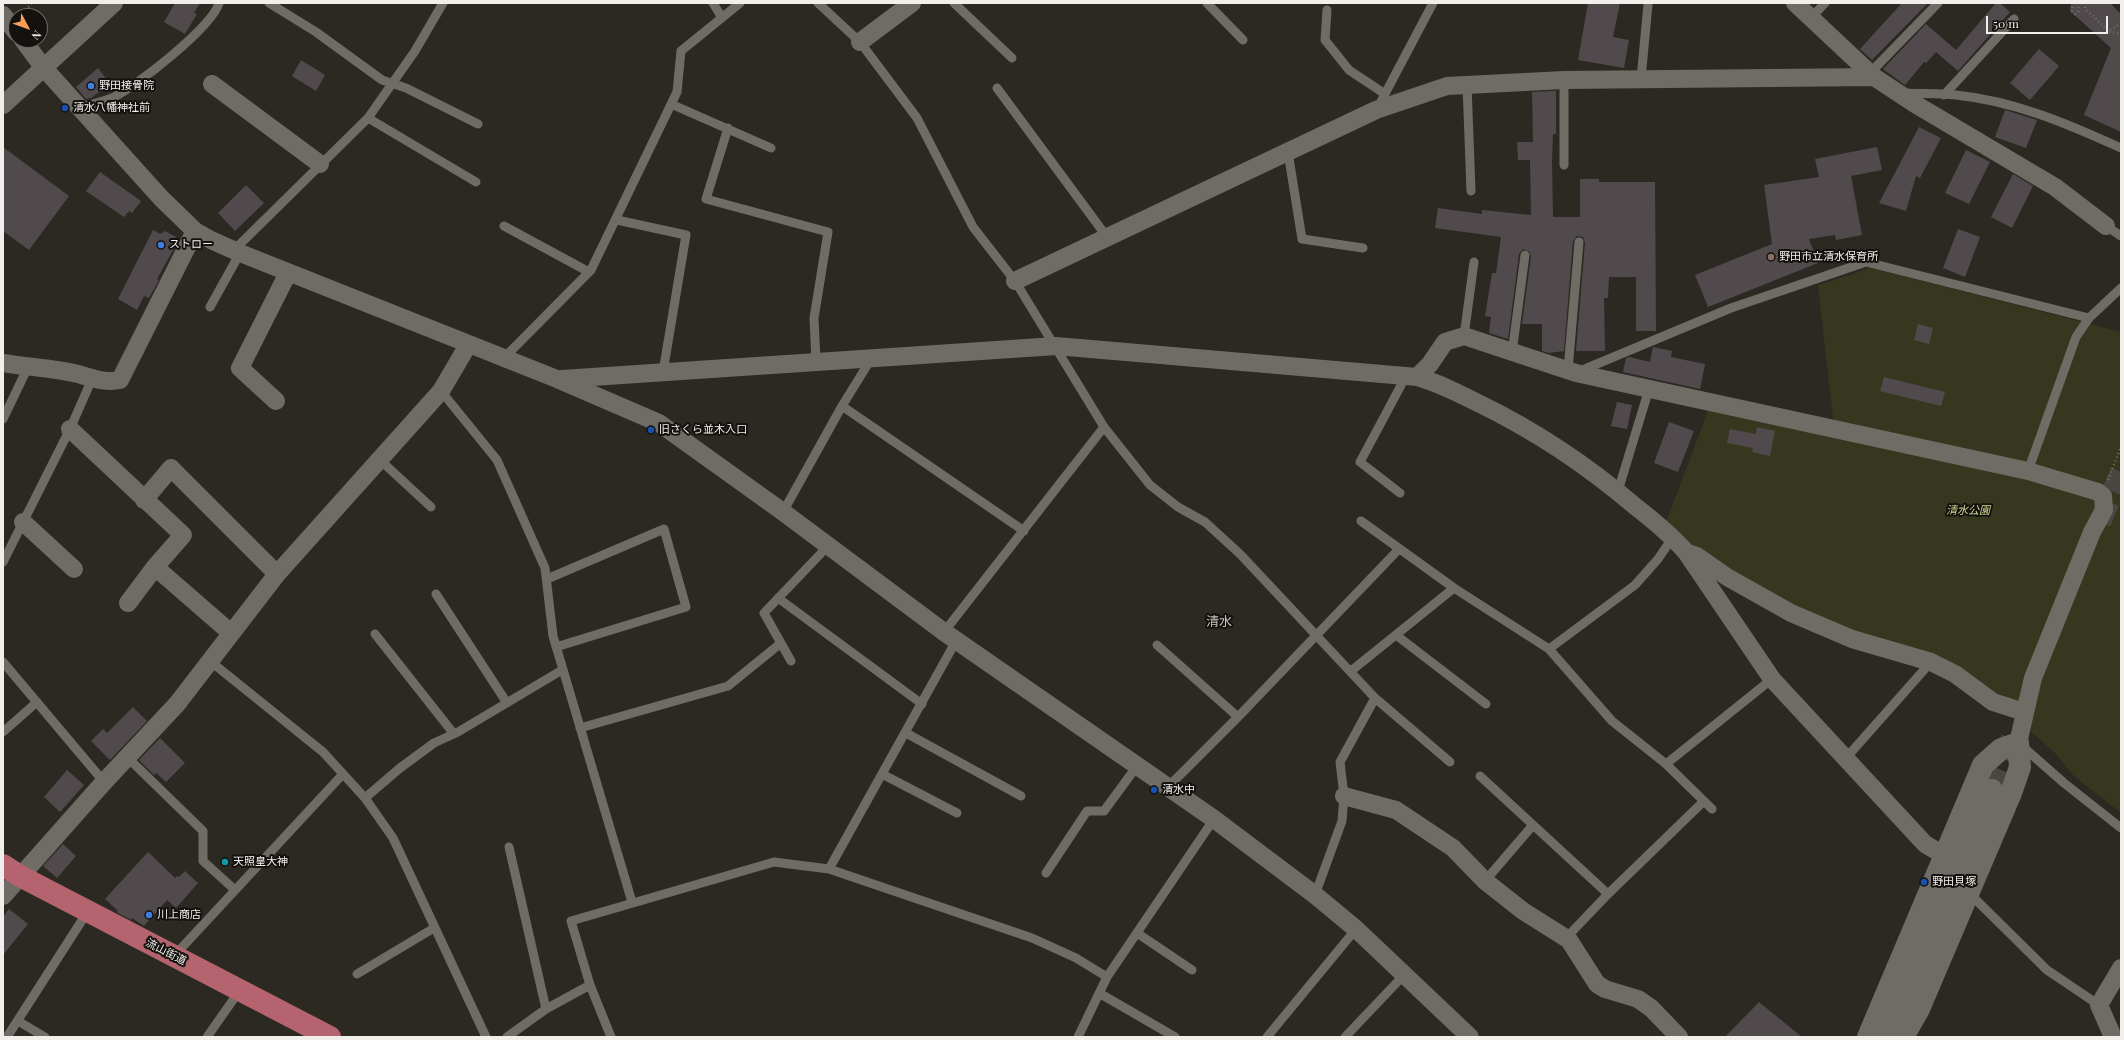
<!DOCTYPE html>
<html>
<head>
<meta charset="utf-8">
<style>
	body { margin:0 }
	#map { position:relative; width:2124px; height:1040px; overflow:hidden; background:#2c2923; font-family:"Playfair Display",serif }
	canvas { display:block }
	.frame { position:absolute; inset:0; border:4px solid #f1efeb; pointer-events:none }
	.north { position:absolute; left:8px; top:8px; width:40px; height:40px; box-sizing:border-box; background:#13120f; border:1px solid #6c6a67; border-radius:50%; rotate:131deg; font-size:11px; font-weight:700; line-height:16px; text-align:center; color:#f1efeb }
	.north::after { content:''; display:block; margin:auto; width:14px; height:18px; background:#fd9c56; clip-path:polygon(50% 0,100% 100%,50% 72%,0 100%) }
	.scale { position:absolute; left:1986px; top:16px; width:122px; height:18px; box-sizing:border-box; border:2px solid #f1efeb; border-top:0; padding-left:5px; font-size:12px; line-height:14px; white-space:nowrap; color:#f1efeb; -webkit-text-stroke:3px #13120f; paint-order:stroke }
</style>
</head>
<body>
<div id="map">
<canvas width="2124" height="1040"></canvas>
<div class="frame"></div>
<div class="north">N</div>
<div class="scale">50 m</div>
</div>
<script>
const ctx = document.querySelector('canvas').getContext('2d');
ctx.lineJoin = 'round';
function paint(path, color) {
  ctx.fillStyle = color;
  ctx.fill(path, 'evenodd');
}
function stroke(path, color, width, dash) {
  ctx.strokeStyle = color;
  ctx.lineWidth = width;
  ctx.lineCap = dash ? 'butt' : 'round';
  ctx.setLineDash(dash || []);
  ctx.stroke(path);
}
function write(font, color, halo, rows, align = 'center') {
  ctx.font = font + ' "Playfair Display","Noto Sans JP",serif';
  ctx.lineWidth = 4;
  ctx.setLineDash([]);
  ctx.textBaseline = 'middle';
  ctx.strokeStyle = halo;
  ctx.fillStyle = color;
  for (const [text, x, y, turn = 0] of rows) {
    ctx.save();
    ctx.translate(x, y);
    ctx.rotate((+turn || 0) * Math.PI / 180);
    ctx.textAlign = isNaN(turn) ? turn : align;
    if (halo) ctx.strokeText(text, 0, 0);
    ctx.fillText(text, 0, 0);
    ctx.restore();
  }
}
paint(new Path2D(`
	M1871,268L2121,332V813L2073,775L2058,756L1978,683L1818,622L1736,579L1665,525L1708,411L1835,436L1818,285Z`), '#35381e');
paint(new Path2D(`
	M175,3H200L194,13L197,14L185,34L164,22Z
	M1588,3H1620L1613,37L1629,40L1624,68L1578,60Z
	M1902,3H1928L1872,60L1860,49Z
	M1996,3H2000L2010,12L1958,71L1936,52L1926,63L1924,62L1905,85L1883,69L1926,24L1956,50Z
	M2071,3H2110L2121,14V132L2084,115L2111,48L2070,11Z
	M2039,49L2059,66L2030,100L2010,83Z
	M301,60L325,75L316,91L292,76Z
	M98,68L110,84L91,98L86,99L76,87Z
	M1556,91V134H1553L1552,160L1553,217H1580V179H1599V182H1655L1656,331H1636V277H1609L1608,298H1604L1605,351H1576L1585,243L1583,237L1577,236L1573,241L1564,351L1549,353L1542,351V324H1522L1531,256L1529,251L1523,249L1519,254L1508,339L1489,333L1491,317L1485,316L1492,273H1496L1501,237L1435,228L1438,208L1482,214V210L1531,215L1530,160H1518L1517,142H1533L1532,92Z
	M2005,110L2037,120L2026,148L1995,137Z
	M1919,127L1941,138L1920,178L1916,176L1906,211L1879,203Z
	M3,147L69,196L29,250L3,231Z
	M1877,147L1882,170L1851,176L1862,235L1836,240L1835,235L1809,239L1818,263L1708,307L1695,275L1772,244L1764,185L1819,177L1815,159Z
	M1966,150L1990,162L1969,204L1945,193Z
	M100,172L141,201L132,213L129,211L124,217L86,191Z
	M2013,174L2033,186L2012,228L1991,217Z
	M246,185L264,203L235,231L218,213Z
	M1958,229L1980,237L1965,277L1943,268Z
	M153,230L160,234L165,231L176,237L174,241L177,243L157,279L159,280L149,298L144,296L137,310L118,299Z
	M1918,324L1933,328L1929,344L1914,340Z
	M1653,347L1672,351L1671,357L1705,364L1700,389L1623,372L1626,358L1629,357L1650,362Z
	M1884,377L1945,392L1941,406L1880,391Z
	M1617,402L1632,405L1627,429L1611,426Z
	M1669,422L1694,431L1678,472L1654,463Z
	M1757,427L1775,431L1770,456L1752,452L1753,448L1727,443L1730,429L1756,434Z
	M133,707L147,721L110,760L91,741L103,729L107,733Z
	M160,738L185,763L166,782L156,773L154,775L139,760Z
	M67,770L84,785L60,812L44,797Z
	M63,844L76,856L57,878L43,866Z
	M148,852L175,878L177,876L179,877L185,871L198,883L176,908L167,900L144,926L132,918L131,920L116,912L118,911L105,899Z
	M9,909L28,924L3,955V917Z
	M1759,1002L1802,1037H1725Z`), '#514a4d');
stroke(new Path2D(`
	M2100,522L2121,472
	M1992,790L2014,734`), '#4a4741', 22, [22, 11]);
stroke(new Path2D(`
	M2073,3L2072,11L2075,14L2078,12L2079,3
	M2085,3V9L2109,31L2121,23
	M23,13L32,3
	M2109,32L2121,34
	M2108,480L2121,447`), '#73706b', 2.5, [1, 3]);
stroke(new Path2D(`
	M269,3L316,32L382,80L406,88L478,124
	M713,3L722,18
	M818,3L860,42L917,118L973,227L1015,281L1104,427L1150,485L1178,507L1205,522L1240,554L1375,698L1450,762
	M954,3L1012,58
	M1207,3L1243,40
	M1327,10L1325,40L1349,70L1385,94
	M1811,18L1825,3
	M1870,73L1938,3
	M1641,79L1648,4
	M1467,85L1471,191
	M997,88L1107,237
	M1904,93C1921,94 1939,93 1956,95C2015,101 2068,124 2121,148
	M1944,95L2014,19
	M671,104L771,148
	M80,108C90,104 102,102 112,98C136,87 212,27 219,3
	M1377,109L1433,3
	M368,118L476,182
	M728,128L706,199L828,232L814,318L816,362
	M1288,152L1302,239L1363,248
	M1564,165V80
	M617,220L686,235L663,372
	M504,226L589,272
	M2106,226L2121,236
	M234,250L368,118L415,51L443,3
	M210,307L240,253
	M2089,318L2121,288
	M1464,336L1474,262
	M1512,353L1525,255
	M503,359L591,270L677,92L681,51L740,3
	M1568,370L1579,242
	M1580,371L1731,308L1866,262L2089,318L2076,337L2028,471
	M441,391L497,460L545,568L553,636L632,902
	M842,406L1024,531
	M3,419L28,367
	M380,460L431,507
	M1618,491L1649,389
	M1400,493L1360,462L1406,376
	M783,512L842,406L871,359
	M1361,521L1454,588L1549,649L1612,721L1666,764L1772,679
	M3,562L70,429L92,379
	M547,579L664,529L686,607L556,647
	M436,594L507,703
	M778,598L922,704
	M944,632L1104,427
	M375,634L454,734
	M1396,635L1486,704
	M1157,645L1238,717
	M1549,649L1635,585L1658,559L1673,537
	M210,661L323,752L365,798L393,838L486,1037
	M791,661L764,613L828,546
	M3,662L104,782
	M1351,671L1454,588
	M580,728L728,686L781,643
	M3,732L37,702
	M906,733L1021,796
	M2022,746L2064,783L2121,828
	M128,758L203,831V861L235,890
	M1846,758L1931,662
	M1666,764L1712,809
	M882,774L957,813
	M1480,776L1608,894L1704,801
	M1168,787L1238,717L1399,549
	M365,798L400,768L434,743L458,732L562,670
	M509,847L546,1009
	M829,869L956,641
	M1046,873L1087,811H1104L1137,766
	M1485,881L1533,825
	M1969,893L2047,970L2099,1005
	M1315,895L1342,821L1344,796L1340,762L1375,698
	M1137,933L1192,970
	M1566,938L1608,894
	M174,956L343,774
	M357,974L434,928
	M1099,993L1175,1037
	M18,1021L45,1037
	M7,1037L88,911
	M207,1037L240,990
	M507,1037L546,1009L590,985
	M611,1037L590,985L571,921L774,862L829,869L1032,938L1076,958L1107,977
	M1078,1037L1107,977L1214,819
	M1267,1037L1356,929
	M1345,1037L1404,975`), '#6f6c65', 9);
stroke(new Path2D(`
	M1795,3L1874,77L1915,104L2055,187L2106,226
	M3,15L16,32
	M23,40L43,67L161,198L195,231L211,240L240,253L557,379L659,423L783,512L944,632L1214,819L1315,895L1356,929L1470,1037
	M860,42L912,3
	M212,84L320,164
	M3,105L114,3
	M1015,281L1376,110L1447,86L1564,80L1874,77
	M3,363C27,367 54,368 78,374C93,378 104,383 120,380L195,231
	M1417,377L1430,364L1445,342L1464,336L1576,373L2028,471L2098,492L2103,496L2104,510L2092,532L2033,678L2018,743
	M562,379L1056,346L1417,377C1439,383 1458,393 1478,403C1536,431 1588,466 1636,507C1654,521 1671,535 1686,552L1772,679L1925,844L1945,856
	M276,401L240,368L288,273
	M70,429L183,535L155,567
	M144,500L171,468L277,574
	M23,522L74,569
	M1688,553L1697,556L1727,577L1791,613L1852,639L1931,662L1955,674L1993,702L2024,712
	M128,603L155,567L231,633
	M1344,796L1396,810L1453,848L1485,881L1523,911L1569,940L1597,984L1605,989L1638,999L1651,1008L1679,1037
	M3,896L104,782L177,704L277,574L441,391L468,345
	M2113,1037L2099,1005L2121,968`), '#6f6c65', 18);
stroke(new Path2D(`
	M1868,1037L1983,765L2001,749L2018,743L2020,767L2011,793L1919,1009L1903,1037
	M1885,1037L1942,909L1992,790`), '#6f6c65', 22);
stroke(new Path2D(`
	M3,865L20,876L330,1037`), '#b5646f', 22);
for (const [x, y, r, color] of [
	[91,86,4,"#3f7fe0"],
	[65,108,4,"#1a4fb4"],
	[161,245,4,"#3f7fe0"],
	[1771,257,4,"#8d6e63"],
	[651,430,4,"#1a4fb4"],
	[1154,790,4,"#1a4fb4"],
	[225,862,4,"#0f9aa8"],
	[1924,882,4,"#1a4fb4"],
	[149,915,4,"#3f7fe0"]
]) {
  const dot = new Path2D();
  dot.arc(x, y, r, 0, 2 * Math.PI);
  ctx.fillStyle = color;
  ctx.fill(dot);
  stroke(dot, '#13120f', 1.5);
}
write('11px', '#f1efeb', '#13120f', [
	["野田接骨院",99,86],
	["清水八幡神社前",73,108],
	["ストロー",169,245],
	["野田市立清水保育所",1779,257],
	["旧さくら並木入口",659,430],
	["清水中",1162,790],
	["天照皇大神",233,862],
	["野田貝塚",1932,882],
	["川上商店",157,915]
], 'left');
write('italic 11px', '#cfd892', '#13120f', [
	["清水公園",1968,511]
]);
write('11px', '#f1efeb', '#13120f', [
	["流山街道",166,952,27]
]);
write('13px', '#c7c3bc', '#13120f', [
	["清水",1219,622]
]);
</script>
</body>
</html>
